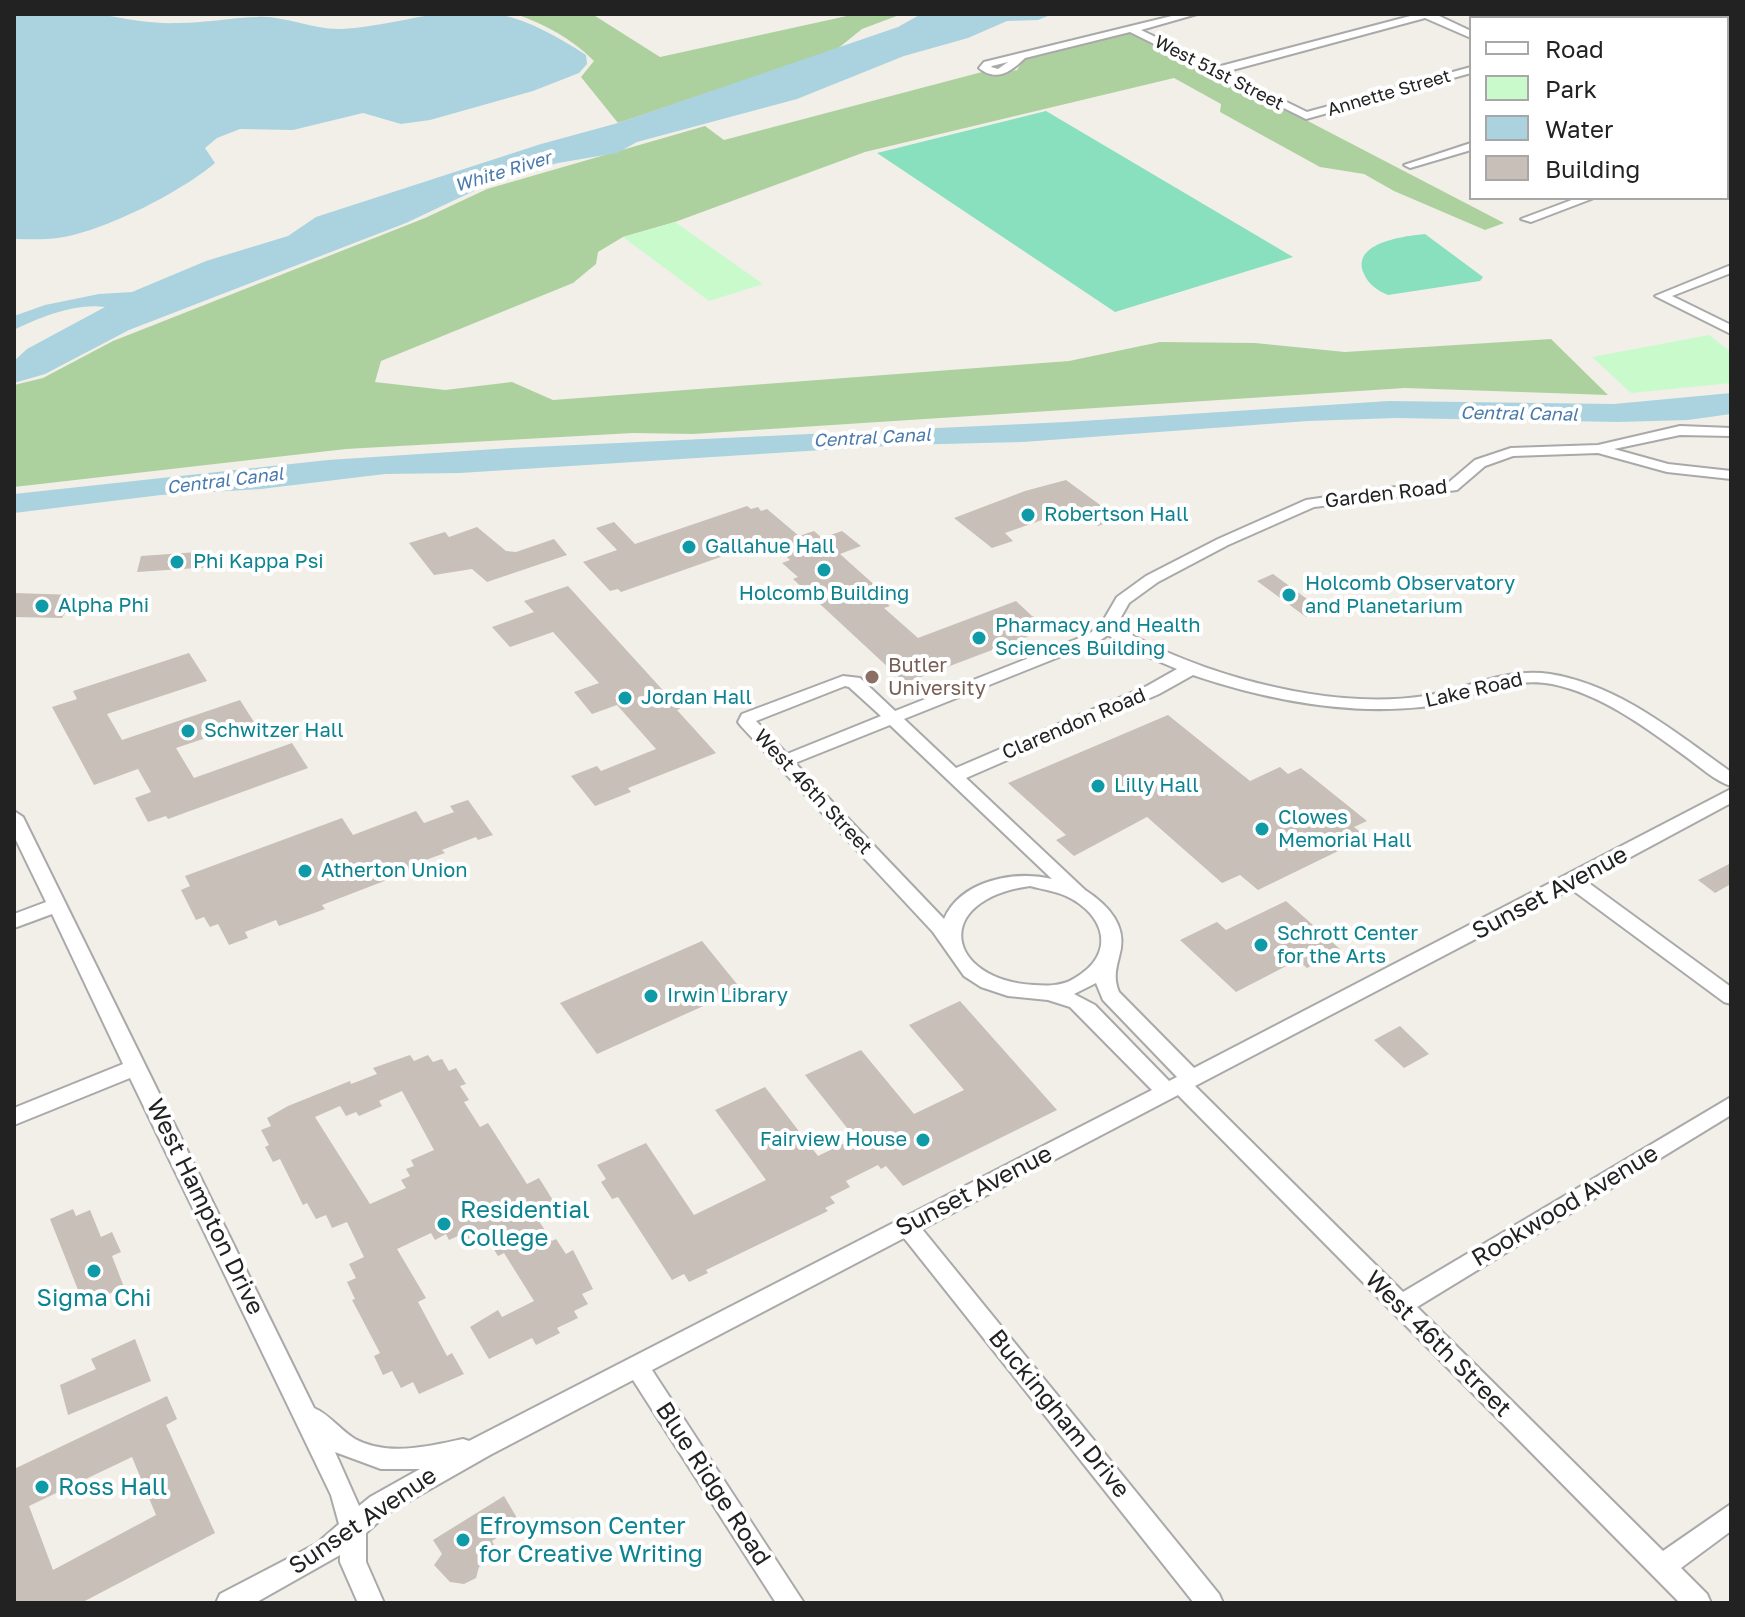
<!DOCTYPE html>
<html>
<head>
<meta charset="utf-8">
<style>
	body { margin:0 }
	#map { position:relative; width:1745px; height:1617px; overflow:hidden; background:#f2efe9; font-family:"Golos Text",sans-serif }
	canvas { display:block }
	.frame { position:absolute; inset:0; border:16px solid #222; pointer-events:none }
	.legend { position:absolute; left:1469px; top:16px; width:260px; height:184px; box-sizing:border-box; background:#fff; border:2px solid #a7a7a7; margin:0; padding:10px 14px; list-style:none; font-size:24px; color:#222 }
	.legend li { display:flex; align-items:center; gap:16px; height:40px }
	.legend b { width:40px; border:2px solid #a7a7a7 }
</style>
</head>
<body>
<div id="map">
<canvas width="1745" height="1617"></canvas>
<div class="frame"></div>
<ul class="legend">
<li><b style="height:10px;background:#fff"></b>Road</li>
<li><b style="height:22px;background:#c8facc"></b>Park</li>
<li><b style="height:22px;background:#aad3df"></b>Water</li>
<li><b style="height:22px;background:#c7bfb8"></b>Building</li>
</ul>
</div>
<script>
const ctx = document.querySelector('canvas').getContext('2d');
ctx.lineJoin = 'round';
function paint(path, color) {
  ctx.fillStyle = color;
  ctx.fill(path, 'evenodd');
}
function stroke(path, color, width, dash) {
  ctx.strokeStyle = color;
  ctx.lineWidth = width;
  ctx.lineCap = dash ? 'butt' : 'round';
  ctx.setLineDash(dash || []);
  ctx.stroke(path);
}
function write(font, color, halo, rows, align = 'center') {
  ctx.font = font + ' "Golos Text",sans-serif';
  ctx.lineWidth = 8;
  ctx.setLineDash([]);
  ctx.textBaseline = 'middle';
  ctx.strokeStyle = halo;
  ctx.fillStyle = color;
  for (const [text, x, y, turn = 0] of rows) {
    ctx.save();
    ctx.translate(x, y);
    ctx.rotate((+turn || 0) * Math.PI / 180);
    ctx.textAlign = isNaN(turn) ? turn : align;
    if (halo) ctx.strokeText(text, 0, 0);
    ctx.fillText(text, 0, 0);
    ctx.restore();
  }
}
paint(new Path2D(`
	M516,14H592L660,57L856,14H902L862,29L836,50L618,123L581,77L594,61C571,38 546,25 516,14Z
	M1131,29L1504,223L1485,230L1394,191L1364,174L1320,167L1220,112L1221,104L1174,78L865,152L675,222L623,237L598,252L596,264L573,283L381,361L375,382L445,390L512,382L553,400L1069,361L1160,342L1255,343L1345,352L1551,339L1608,395L1405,388L693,434L633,433L346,449L14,487V385L43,378L113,341L425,218L487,189L705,126L724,140L982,72L989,75L1017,70L1026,55Z`), '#add19e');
paint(new Path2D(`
	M675,222L763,284L709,301L623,237Z
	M1709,335L1731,352V383L1631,393L1592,357Z`), '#c8facc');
paint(new Path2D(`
	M1046,111L1293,257L1115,312L877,153Z
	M1425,234L1483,277L1480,281L1388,295C1378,291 1368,284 1364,274C1350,242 1406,236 1425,234Z`), '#88e0be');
paint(new Path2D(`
	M14,14C42,14 72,10 99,14C126,19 151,24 178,23C204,23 230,18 257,17C283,15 312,30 341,29C391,27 448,4 498,14C531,21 558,37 586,55L587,64L579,73L533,91L430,120L401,124L363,113L293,130L240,129L217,138L205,148L215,163C181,192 103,232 58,238C44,240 28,239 14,239Z
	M921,14H1053L1038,20L1007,21L968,38L904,56L797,99L637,142L617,153L558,163L495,181L406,223L129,330L45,374L14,383V361L27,349L105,307C76,303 40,317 14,330V316L45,305L99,294L132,292L206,261L288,236L316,217L541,144L618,123L898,27Z
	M1731,393V414L1688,420L1618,422L1397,418L1308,421L1023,442L902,445L460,473L385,474L261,489L161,495L14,513V494L328,460L511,448L1066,422L1389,401L1614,404Z`), '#aad3df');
paint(new Path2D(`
	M1066,480L1118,518L1098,526L1076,508L1005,533L1013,541L992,548L954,518L1025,491Z
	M747,506L751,509L758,507L761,511L767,509L799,536L814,531L822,538L842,531L861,546L840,554L888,597L882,599L890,606L884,608L918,638L1016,601L1032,616L1043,620L1037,633L905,683L793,579L798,577L782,563L790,560L769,540L621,592L618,589L610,591L583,562L617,550L596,528L614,522L635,544Z
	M477,527L506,551L516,552L554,539L567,555L487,582L472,569L434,575L409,543L445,532L449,537Z
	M198,552L197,556L215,555L212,567L137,572L141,556Z
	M1273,574L1322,610L1306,617L1257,581Z
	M568,586L680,709L677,710L716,753L628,788L631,792L595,806L571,776L597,766L601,771L656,749L617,705L592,714L574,692L599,683L553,632L510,647L492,627L534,612L524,601Z
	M14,593L76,595L62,618L14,617Z
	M189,653L207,681L107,714L122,740L240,700L254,722L176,748L194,778L292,743L308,768L168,819L166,816L148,822L135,798L151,792L138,769L94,785L52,707L77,699L73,691Z
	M1168,715L1250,781L1280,767L1288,774L1301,768L1367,821L1354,827L1367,837L1258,890L1240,875L1222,883L1147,817L1074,856L1056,840L1066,835L1008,783Z
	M468,800L493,835L478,840L476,837L442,850L445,853L415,864L418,868L322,905L325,909L279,926L276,920L245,932L248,938L229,945L218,924L210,927L204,917L196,920L181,890L190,886L185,876L342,818L353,835L416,811L424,823L454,812L450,806Z
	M1731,863V884L1715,893L1698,880Z
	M1286,901L1341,950L1307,968L1298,960L1236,992L1180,940L1217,922L1226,930Z
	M702,941L741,989L597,1054L560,1003Z
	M960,1001L1057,1110L903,1186L886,1166L881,1169L878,1165L846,1181L850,1187L830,1197L835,1203L825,1208L828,1211L706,1270L708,1273L689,1282L684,1274L672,1280L618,1197L612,1199L601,1182L606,1179L597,1165L646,1143L694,1215L766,1180L715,1110L765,1087L818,1156L855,1138L805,1075L861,1050L914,1114L964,1090L909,1025Z
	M1400,1026L1429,1054L1404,1068L1374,1040Z
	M410,1055L414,1061L428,1055L433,1062L442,1059L449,1071L456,1068L466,1084L460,1086L469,1100L464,1102L480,1127L488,1123L527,1184L539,1178L554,1202L533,1212L552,1241L556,1239L566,1254L573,1250L593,1289L582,1294L588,1304L574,1311L578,1318L557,1328L560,1333L536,1345L532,1338L489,1359L470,1327L498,1310L502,1317L534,1301L504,1253L498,1256L483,1232L462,1242L458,1236L449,1240L446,1234L435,1240L431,1233L397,1249L426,1298L418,1302L447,1356L452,1353L464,1374L419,1394L413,1382L401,1388L392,1371L383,1375L374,1356L380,1353L352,1300L355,1299L347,1282L356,1278L349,1264L364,1257L347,1222L332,1228L326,1215L316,1219L307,1203L303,1205L280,1159L273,1162L265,1147L269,1145L261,1130L271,1126L267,1118L288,1106L350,1081L351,1084L377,1074L373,1068ZM402,1091L434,1150L411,1160L414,1166L406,1169L410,1176L401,1180L406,1188L370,1204L315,1117L340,1106L346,1116L356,1112L359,1116L382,1106L379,1101Z
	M73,1209L76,1216L90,1210L101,1237L112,1232L121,1252L112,1256L124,1287L84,1305L50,1219Z
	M135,1339L151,1381L68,1415L60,1385L96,1369L91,1359Z
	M167,1396L177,1419L166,1425L215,1533L81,1603H14V1469ZM132,1457L156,1515L53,1570L29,1506Z
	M504,1496L520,1523L492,1541L494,1545L482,1554L485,1564L479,1567L476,1578L464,1584L450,1582L434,1565L442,1554L433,1540Z`), '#c7bfb8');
const minor = new Path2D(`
	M1180,14H1197L1141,30L1217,67L1418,14H1435L1471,31V38L1425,18L1225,72L1307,112L1471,67V73L1306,119L1130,32L1025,58C1011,72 996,82 979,68L984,62ZM1008,62L998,69L991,67L992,66Z
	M1682,14H1698L1689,18H1673Z
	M1727,35L1731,36V42L1727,41Z
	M1731,64V71L1727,72V65Z
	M1727,142L1731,143V149L1727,148Z
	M1471,143V150L1410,168L1404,165Z
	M1577,198H1594L1531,222L1521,219Z
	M1731,265V273L1672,296L1731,325V334L1655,296Z
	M1680,426L1731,428V436L1680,435L1614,449L1668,464L1731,471V479L1667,472L1598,453L1513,456L1485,466L1457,490L1314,507L1228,545L1158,582L1129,603L1116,626C1198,675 1329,711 1425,696C1467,689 1507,667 1550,674C1619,685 1676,733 1731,772V786C1715,781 1699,766 1685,756C1645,727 1601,694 1552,684C1506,675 1465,702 1421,707C1345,715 1264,699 1193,675L1159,694L966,778L1085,890C1105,903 1125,922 1121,948C1118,964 1112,975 1119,992L1194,1068L1731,789V803L1586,881L1731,987V1004L1724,1002L1571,889L1195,1086L1403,1292L1731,1097V1115L1417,1307L1663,1551L1731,1504V1531L1681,1568L1707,1594L1711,1603H1680L1178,1095L922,1229L1219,1594L1223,1603H1194L904,1238L652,1370L804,1603H776L633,1380L490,1455L388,1513L366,1533V1562L384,1603H358L340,1562V1555L255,1603H216L220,1594L316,1544L339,1524L331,1495L130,1078L14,1125V1108L123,1064L52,914L14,928V914L46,902L14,836V811L23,817L314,1408C329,1414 340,1430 355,1439C388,1457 429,1446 463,1439L469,1441L1152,1090L1070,1007L1048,1000L1008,996L981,987L964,976L933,932L741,726L738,722L742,714L843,676L860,678L895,711L1087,635L1100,626L1117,597L1146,576L1218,539L1306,500L1403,486L1448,483L1475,460L1511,448L1598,445ZM1108,635L1132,650L1177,669L1147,686L956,768L904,719L1099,641ZM845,686L849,687L881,716L787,754L756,721ZM890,725L1052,879C1015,870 961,880 944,919L795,763ZM1030,886C1041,889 1055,891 1066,896C1105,914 1117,954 1075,978C1063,986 1048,986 1034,985C946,980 930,900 1030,886ZM1096,983L1103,1000L1177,1077L1169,1081L1095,1005L1074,994ZM335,1452L381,1469H420L370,1497L359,1506Z`);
stroke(minor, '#a9a9a9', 4);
paint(minor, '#fff');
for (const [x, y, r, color] of [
	[1028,515,8,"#0f9aa8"],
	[689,547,8,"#0f9aa8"],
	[177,562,8,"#0f9aa8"],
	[824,570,8,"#0f9aa8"],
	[1289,595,8,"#0f9aa8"],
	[42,606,8,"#0f9aa8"],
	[979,638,8,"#0f9aa8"],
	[872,677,8,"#8d6e63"],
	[625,698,8,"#0f9aa8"],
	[188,731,8,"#0f9aa8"],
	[1098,786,8,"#0f9aa8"],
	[1262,829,8,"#0f9aa8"],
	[305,871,8,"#0f9aa8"],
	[1261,945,8,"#0f9aa8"],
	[651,996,8,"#0f9aa8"],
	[923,1140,8,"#0f9aa8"],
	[444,1224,8,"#0f9aa8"],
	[94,1271,8,"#0f9aa8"],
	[42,1487,8,"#0f9aa8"],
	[463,1540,8,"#0f9aa8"]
]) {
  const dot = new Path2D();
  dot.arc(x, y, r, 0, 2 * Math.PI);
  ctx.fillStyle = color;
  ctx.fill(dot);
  stroke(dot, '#fff', 3);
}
write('18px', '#222', '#fff', [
	["West 51st Street",1219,73,27],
	["Annette Street",1389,93,-16]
]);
write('italic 18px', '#4a7aab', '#fff', [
	["White River",503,172,-17],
	["Central Canal",1519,414,1],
	["Central Canal",872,438,-3],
	["Central Canal",225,481,-7]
]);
write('20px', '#222', '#fff', [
	["Garden Road",1386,494,-7],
	["Lake Road",1474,690,-13],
	["Clarendon Road",1074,724,-23],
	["West 46th Street",813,792,47]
]);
write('20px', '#0d838f', '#fff', [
	["Robertson Hall",1044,515],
	["Gallahue Hall",705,547],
	["Phi Kappa Psi",193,562],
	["Holcomb Observatory",1305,584],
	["and Planetarium",1305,607],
	["Holcomb Building",824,594,"center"],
	["Alpha Phi",58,606],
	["Pharmacy and Health",995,626],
	["Sciences Building",995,649],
	["Jordan Hall",641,698],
	["Schwitzer Hall",204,731],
	["Lilly Hall",1114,786],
	["Clowes",1278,818],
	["Memorial Hall",1278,841],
	["Atherton Union",321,871],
	["Schrott Center",1277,934],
	["for the Arts",1277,957],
	["Irwin Library",667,996],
	["Fairview House",907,1140,"right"]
], 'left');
write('20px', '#785e54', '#fff', [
	["Butler",888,666],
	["University",888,689]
], 'left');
write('24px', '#222', '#fff', [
	["Sunset Avenue",1550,893,-28],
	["Sunset Avenue",974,1191,-27],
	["Rookwood Avenue",1565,1206,-31],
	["West Hampton Drive",205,1207,64],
	["West 46th Street",1438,1344,45],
	["Buckingham Drive",1059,1414,51],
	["Blue Ridge Road",713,1484,57],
	["Sunset Avenue",363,1521,-34]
]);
write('24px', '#0d838f', '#fff', [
	["Residential",460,1210],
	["College",460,1238],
	["Sigma Chi",94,1298,"center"],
	["Ross Hall",58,1487],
	["Efroymson Center",479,1526],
	["for Creative Writing",479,1554]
], 'left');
</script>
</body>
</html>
